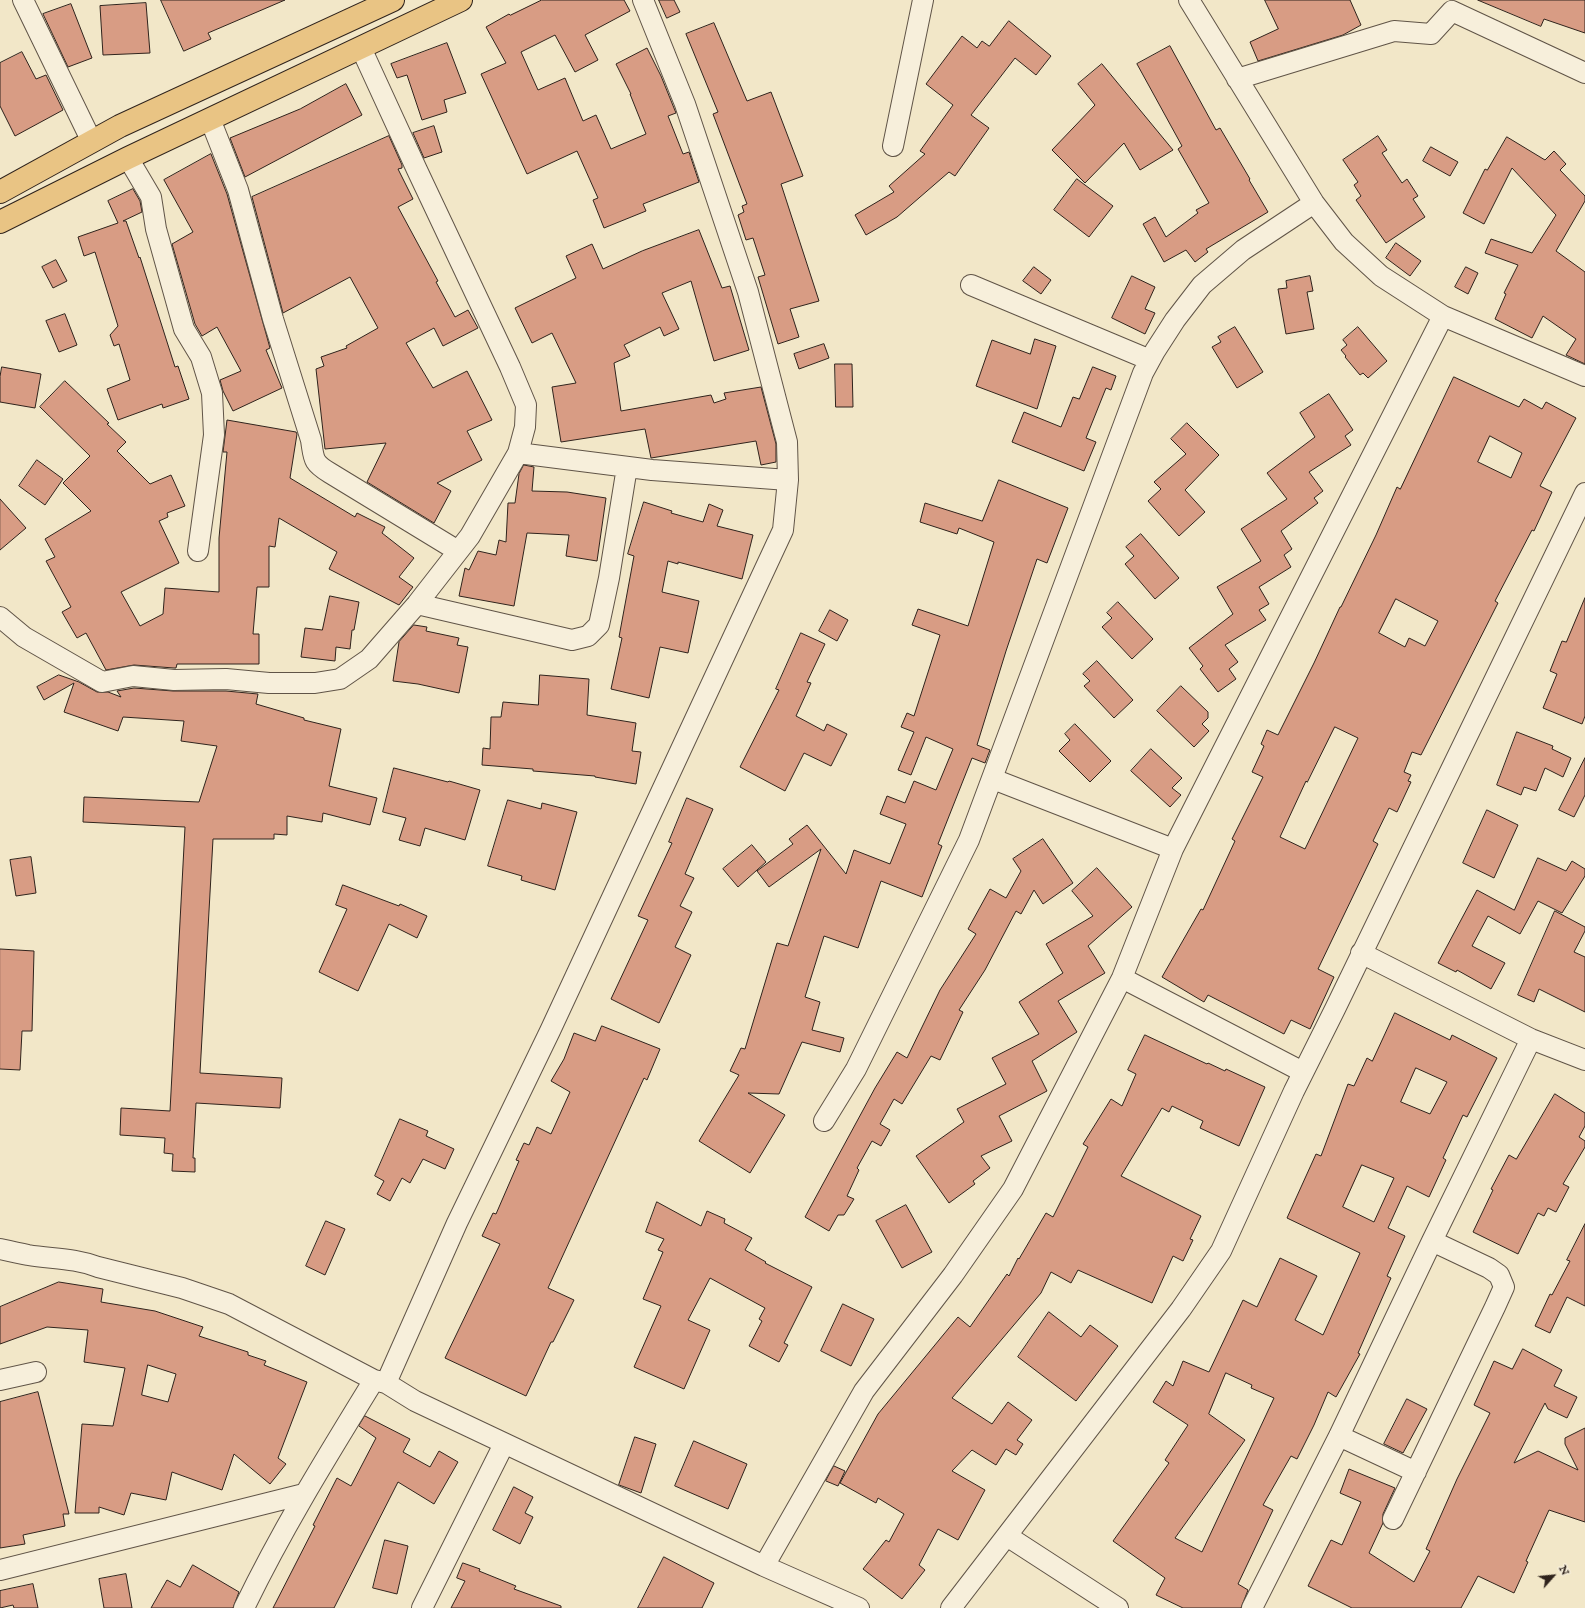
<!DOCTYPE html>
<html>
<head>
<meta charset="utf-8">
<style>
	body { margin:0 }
	#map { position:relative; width:1585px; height:1608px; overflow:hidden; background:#f2e7c8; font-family:"IM FELL English",serif }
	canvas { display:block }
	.north { position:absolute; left:1533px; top:1556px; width:40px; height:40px; -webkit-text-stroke:3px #f7efdb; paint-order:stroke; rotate:63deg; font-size:11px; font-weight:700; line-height:16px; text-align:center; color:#2f231c }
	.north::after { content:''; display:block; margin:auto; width:14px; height:18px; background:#2f231c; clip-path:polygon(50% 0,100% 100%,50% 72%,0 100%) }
</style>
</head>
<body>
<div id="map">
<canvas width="1585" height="1608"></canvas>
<div class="north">N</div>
</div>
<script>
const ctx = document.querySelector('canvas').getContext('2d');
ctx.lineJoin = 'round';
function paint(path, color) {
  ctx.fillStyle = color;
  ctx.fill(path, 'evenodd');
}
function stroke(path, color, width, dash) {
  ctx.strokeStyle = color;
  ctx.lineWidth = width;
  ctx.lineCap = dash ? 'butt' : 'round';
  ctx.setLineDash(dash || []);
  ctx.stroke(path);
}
const building = new Path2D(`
	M161,0H285L208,33L211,39L184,51Z
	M542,0H624L630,11L585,35L598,60L575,72L555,35L521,52L538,90L565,78L583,121L596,115L611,149L646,134L630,94H631L616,64L647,48L661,76L676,113L668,116L683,154L689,152L699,182L643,204L646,211L604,228L593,200L598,198L577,151L527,174L481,74L506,63L486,27L509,14L510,15Z
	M659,0H674L680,12L667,18Z
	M1265,0H1350L1361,25L1343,35L1258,61L1250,42L1278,29Z
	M1478,0H1585V33L1544,19L1541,26Z
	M146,3L150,53L103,55L100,6Z
	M71,4L92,58L68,67L43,14Z
	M1009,21L1051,56L1036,75L1015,58L971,115L989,128L955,176L949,172L897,217L866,235L855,215L894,192L889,186L925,154L920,151L953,105L926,84L962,36L977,48L982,41L989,46Z
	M714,23L747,101L771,92L803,176L781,184L819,301L790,309L799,337L778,344L758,277L765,275L753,238L746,240L738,215L744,212L742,206L747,204L713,114L718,112L686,34Z
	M447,43L466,93L444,100L447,112L422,120L407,75L397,78L391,64Z
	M1170,46L1216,130L1220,128L1250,179L1249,180L1268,212L1206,249L1208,252L1195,262L1186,250L1164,262L1143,224L1155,217L1166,237L1198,213L1196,210L1209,203L1178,149L1182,146L1137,64Z
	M22,52L36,79L46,75L63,110L15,136L0,106V63Z
	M1102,64L1173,150L1140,170L1124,143L1085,183L1052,150L1095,105L1078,84Z
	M346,84L362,115L245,177L230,138L300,109Z
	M434,126L442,152L424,158L413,133Z
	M389,136L402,165V168L398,169L413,199L398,207L438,281L436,282L455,317L468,310L478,328L443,346L434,328L406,343L433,388L467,371L492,420L467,431L482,460L437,483L451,491L434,523L367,482L386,443L325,449L316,369L324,366L321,357L347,348L346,346L378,328L350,277L283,313L252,197Z
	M1378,136L1387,150L1382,153L1402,183L1407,179L1418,196L1413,199L1425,217L1386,243L1356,200L1361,196L1354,185L1358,182L1343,160Z
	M1507,137L1545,160L1554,151L1566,164L1560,170L1585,196V201L1556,251L1585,272V364L1566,355L1576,339L1543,316L1532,338L1495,319L1506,294L1504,293L1518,265L1485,253L1491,239L1532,253L1556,215L1512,168L1484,224L1463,213L1485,169L1487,170Z
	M1431,147L1458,162L1450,176L1423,161Z
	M211,154L227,194L270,348L266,350L282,388L233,411L223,391L220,380L241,371L217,327L202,336L195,324L172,244L193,232L164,180Z
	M1077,179L1113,206L1089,237L1054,210Z
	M133,189L140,201L142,212L123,221H126L139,258L140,257L175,367L178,366L189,399L163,408L162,404L118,420L107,389L130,380L119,344L114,346L110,335L118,326L95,252L84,256L78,237L118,223L108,201Z
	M699,230L722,288L730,286L749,350L714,361L691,281L662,293L679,329L664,336L660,327L624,345L630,356L614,363L621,411L711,395L714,403L726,399L724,393L761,387L776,444V462L761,465L756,441L651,458L645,429L561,442L552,387L576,383L552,333L532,343L515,308L576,278L566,256L592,244L603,269L642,251Z
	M1396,243L1421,261L1410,276L1386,258Z
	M56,260L67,281L53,288L42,267Z
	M1034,267L1051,280L1041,294L1023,281Z
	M1466,267L1478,273L1468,294L1455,287Z
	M1132,276L1155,287L1145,309L1155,313L1145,334L1112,318Z
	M1310,276L1313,291L1307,292L1314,329L1286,334L1278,289L1287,288L1286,281Z
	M65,314L77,345L59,352L46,321Z
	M1235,327L1263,372L1237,388L1212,347L1221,342L1218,337Z
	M1358,327L1387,361L1368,378L1363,373L1360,375L1345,357L1346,356L1341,350L1347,345L1343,340Z
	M1035,339L1056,346L1037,409L976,386L992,340L1030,354Z
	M824,344L829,358L799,369L794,354Z
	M835,364H852L853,407H836Z
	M2,367L41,374L35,408L0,402V377Z
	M1093,367L1116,376L1111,390L1106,388L1086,438L1096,442L1084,471L1012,442L1024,412L1061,427L1073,397L1079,399Z
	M1454,377L1519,407L1524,399L1542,409L1546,402L1576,418L1540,486L1552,492L1534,531L1532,530L1495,601L1498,603L1421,755L1412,752L1404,772L1411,775L1408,781L1411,782L1397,812L1389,808L1373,841L1378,844L1318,969L1334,977L1310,1029L1291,1020L1284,1034L1208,995L1204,1002L1162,977L1201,909L1203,910L1235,841L1232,839L1263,777L1252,772L1264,746L1261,744L1267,730L1278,735L1314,663L1340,607H1341L1376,535L1397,487L1400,489ZM1490,436L1522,453L1511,478L1478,462ZM1396,599L1438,621L1425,646L1409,638L1405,647L1379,633ZM1335,727L1358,738L1305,849L1280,837L1306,781L1307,782Z
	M65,381L109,423L107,424L126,442L117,451L150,484L171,475L185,506L167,513L168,517L159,521L179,563L121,592L140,626L163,614L165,588L219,592V538L227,452H223L227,420L296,432L297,434L290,478L355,517L357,513L385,527L382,533L414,558L399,577L413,587L399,605L329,569L337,552L279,518L275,547L269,546V587H257L253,634H259V664H177L176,668H174L134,665L106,670L86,633L77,638L62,612L71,607L46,561L55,557L45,539L91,511L63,483L90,456L40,407Z
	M1329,394L1353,430L1345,436L1351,445L1309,472L1323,491L1314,498L1318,503L1281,531L1292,549L1284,555L1291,567L1259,587L1269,604L1259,610L1266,620L1225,645L1238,662L1229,669L1236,679L1218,692L1200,669L1203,666L1189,648L1233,614L1217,587L1261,561L1241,529L1287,499L1267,473L1315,437L1300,413Z
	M1187,423L1219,455L1185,490L1205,512L1179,536L1148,501L1161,489L1154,482L1186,454L1171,439Z
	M37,460L63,479L45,505L19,486Z
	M524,465L534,467L532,491L567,492L606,498L597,561L566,556L569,535L527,533L514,606L459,596L465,568L469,570L478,551L496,555L499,540L506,542L508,503H515L519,474Z
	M999,480L1068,508L1047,563L1037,559L1006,651L977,745L990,750L985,763L972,758L938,844L942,846L922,897L881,881L858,948L824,936L805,997L820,1002L812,1030L844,1038L840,1052L802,1042L779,1094L748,1093L785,1115L750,1173L699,1141L739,1075L730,1071L741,1048L745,1049L777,943L788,946L821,849L769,887L757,871L793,844L789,839L807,825L846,874L854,850L890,864L906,824L880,814L887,796L905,803L914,781L936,790L953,749L926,737L911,775L898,770L914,732L901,727L907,713L914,716L940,635L912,625L918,609L968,626L994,542L959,528L957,534L920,522L925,503L982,521Z
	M0,499L26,528L0,550Z
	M644,502L672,511L671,513L703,522L709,504L723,510L717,526L753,535L742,579L678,562V564L668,561L662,592L699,601L688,653L660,647L649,698L611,689L622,638L619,637L634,556L628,554Z
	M1141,534L1179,578L1155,599L1125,564L1134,556L1126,547Z
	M330,596L359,602L354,630H352L350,649L336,647L335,661L301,657L305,628L322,630Z
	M1585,598V716L1582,724L1543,708L1557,674L1550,671L1562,641L1566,642Z
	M1118,602L1153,639L1132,659L1102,627L1112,618L1107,613Z
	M830,610L848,620L837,641L819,631Z
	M414,625L427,627L426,631L459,638L457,645L468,647L459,693L418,684L393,681L399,642Z
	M801,633L825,644L807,682L811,683L796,716L824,731L827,724L847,734L831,766L804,753L785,791L740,767L779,690L776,689Z
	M1097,661L1133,700L1114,718L1084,686L1090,681L1083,674Z
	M59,675L79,682L97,692H108L121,697L117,691L134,688L173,691H226L258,694L256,704L304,718V720L341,729L329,786L377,798L370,825L323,813L322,822L287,816V835L274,834V839H213L200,1073L282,1078L280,1108L196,1103L193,1158H195V1172L172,1171L173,1154L164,1153L165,1138L120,1135L121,1108L170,1111L185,827L83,822L84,797L199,802L217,746L181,741L184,721L123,717L118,731L64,712L74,683L44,700L37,687Z
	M540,675L589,679L587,715L636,723L632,751L641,752L636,784L595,777V776L533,771V769L482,765L483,748L490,749L491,717H501L503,702L538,705Z
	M1181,686L1208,712V718L1202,724L1209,731L1194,747L1157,711Z
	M1075,724L1111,761L1090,782L1059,751L1070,740L1065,734Z
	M1517,732L1553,746L1552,749L1571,758L1563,777L1545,768L1536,791L1524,787L1521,795L1497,785Z
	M1151,749L1182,778L1172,788L1181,795L1170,807L1131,771Z
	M1585,758V795L1574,817L1559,810Z
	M394,768L448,782L449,781L480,790L465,840L425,828L420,846L399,840L406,818L383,812Z
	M687,798L713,809L685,874L694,878L680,906L692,912L675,947L691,955L659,1023L611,999L648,920L638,916L672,843L669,842Z
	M508,800L541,809L542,803L577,812L555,890L521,880L522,876L488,866Z
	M1487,810L1518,825L1494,878L1463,863Z
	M1043,839L1073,883L1043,904L1034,890L1021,914L1016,911L985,970L959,1010L963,1012L940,1060L931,1056L902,1104L894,1099L880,1124L890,1130L881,1146L872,1141L857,1168L859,1170L847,1196L854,1199L844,1215H838L829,1231L805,1217L875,1088L897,1052L907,1058L940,990L976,934L968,929L990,889L1006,898L1021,871L1013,859Z
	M752,845L766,862L738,887L723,869Z
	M31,857L36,893L16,896L10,860Z
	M1538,858L1566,871L1572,861L1585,869V876L1562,913L1538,901L1520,934L1488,916L1472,946L1505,963L1491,989L1457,970L1456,972L1438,963L1477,890L1514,910Z
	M1097,868L1132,907L1088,946L1105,973L1058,1001L1077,1032L1032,1061L1047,1091L999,1116L1012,1141L981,1156L990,1168L973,1181L975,1184L949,1203L916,1156L964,1122L957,1109L1006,1084L992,1058L1039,1034L1019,1002L1063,973L1046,944L1093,916L1072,891Z
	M343,885L399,906L400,904L427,916L417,938L389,924L358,991L319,972L347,909L336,905Z
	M1555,911L1585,927V931L1574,952L1585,957V1012L1539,989L1534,1002L1518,995Z
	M0,949L34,951L32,1031H22L20,1070L0,1069Z
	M1395,1013L1450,1040L1452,1035L1497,1058L1467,1117L1463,1115L1443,1158L1446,1160L1429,1197L1407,1186L1388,1228L1405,1236L1387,1276L1391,1278L1358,1353L1360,1354L1336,1397L1328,1392L1314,1425L1297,1459L1291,1456L1263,1505L1273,1510L1238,1584L1248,1590L1241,1608H1183L1156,1595L1165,1578L1113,1541L1169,1463L1165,1460L1188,1425L1153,1402L1166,1381L1173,1386L1183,1361L1209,1372L1243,1300L1257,1307L1280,1258L1317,1276L1295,1320L1323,1335L1360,1253L1287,1218L1316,1154L1321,1156L1348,1084L1354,1086L1367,1058L1372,1061ZM1416,1068L1447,1082L1430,1114L1401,1102ZM1362,1165L1394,1178L1374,1222L1343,1207ZM1226,1373L1252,1385L1251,1388L1274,1398L1202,1552L1175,1538L1245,1440L1209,1414Z
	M602,1026L660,1049L647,1080L644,1078L548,1288L574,1300L553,1342H551L526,1396L445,1358L500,1244L482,1236L493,1213L496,1214L519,1161L516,1160L524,1143L529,1145L537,1127L551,1134L570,1092L551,1081L564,1059L574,1033L595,1041Z
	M1145,1035L1207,1064L1208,1063L1225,1071L1226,1069L1265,1087L1239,1146L1200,1128L1203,1121L1172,1106L1169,1112L1162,1108L1121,1176L1201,1216L1190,1239L1193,1240L1183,1261L1173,1256L1152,1303L1078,1270L1071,1283L1051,1272L1041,1293L952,1398L992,1424L1008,1402L1032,1420L1017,1440L1023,1444L1016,1455L1006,1449L996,1465L972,1450L952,1471L985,1490L958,1540L938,1529L919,1565L925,1570L902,1599L863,1569L886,1540L889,1542L904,1514L878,1498L876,1503L840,1483L878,1414L958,1317L970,1327L1007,1274L1009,1276L1018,1258L1019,1259L1046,1213L1053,1217L1088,1147L1083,1144L1111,1099L1122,1106L1136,1074L1128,1070Z
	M1555,1094L1585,1113V1126L1579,1137L1585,1141V1147L1563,1184L1569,1187L1556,1212L1548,1208L1544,1216L1538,1213L1518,1254L1473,1232L1493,1190L1491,1189L1509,1155L1516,1159Z
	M400,1119L428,1131L426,1136L454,1149L445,1169L423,1159L410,1183L402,1178L390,1201L377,1194L384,1181L375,1176Z
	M657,1202L701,1226L707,1211L725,1219L724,1223L752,1238L745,1250L766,1262L765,1263L812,1287L784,1343L788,1345L779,1362L749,1346L762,1321L759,1319L765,1308L710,1278L688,1320L710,1330L684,1389L634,1367L661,1306L643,1299L663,1252L658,1250L664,1239L646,1232Z
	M906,1205L932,1252L902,1268L876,1221Z
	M326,1221L345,1229L325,1275L306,1266Z
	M1585,1224V1306L1567,1297L1550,1333L1535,1326L1550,1294L1552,1295L1570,1261L1567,1260Z
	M59,1282L103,1289L101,1302L155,1311L203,1327L199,1336L248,1352V1355L266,1361L264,1365L307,1382L278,1458L286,1464L270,1484L234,1454L222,1490L172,1472L166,1500L131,1493L124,1515L99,1507V1513H75L82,1424L113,1426L125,1368L84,1362L88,1330L47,1327L0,1344V1307ZM148,1365L176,1374L168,1402L142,1395Z
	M843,1304L874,1319L851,1366L821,1351Z
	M1049,1312L1081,1337L1090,1325L1118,1346L1076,1401L1018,1357Z
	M1523,1349L1562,1370L1554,1386L1577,1397L1567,1418L1548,1409L1545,1403L1514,1463L1538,1451L1578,1470L1565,1444V1438L1585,1428V1522L1549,1510L1526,1561L1528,1562L1514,1593L1478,1576L1461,1608H1352L1308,1586L1331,1540L1342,1545L1361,1502L1340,1493L1349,1469L1395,1488L1383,1514V1523L1369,1553L1414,1582L1430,1551L1426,1549L1457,1479L1490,1413L1474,1405L1494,1361L1512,1369Z
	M38,1392L69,1514H63L65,1526L23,1535L25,1544L0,1548V1402Z
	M1407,1399L1427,1409L1403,1453L1384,1444Z
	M365,1416L410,1439L403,1452L430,1467L439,1451L458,1462L434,1504L398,1482L334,1608H273L315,1526L313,1525L337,1478L351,1486L376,1438L359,1426Z
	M635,1437L656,1444L641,1493L619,1485Z
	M694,1441L747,1464L728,1509L675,1486Z
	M834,1466L845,1471L838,1486L826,1481Z
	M514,1487L533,1497L525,1513L533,1517L520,1544L493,1530Z
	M385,1540L408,1546L397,1594L373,1588Z
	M664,1557L714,1583L702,1608H638Z
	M463,1563L480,1569L479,1571L516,1586L514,1589L561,1606V1608H451L465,1581L457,1578Z
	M193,1565L239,1592L233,1608H151L167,1580L180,1587Z
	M126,1574L132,1608H104L99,1579Z
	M33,1584L38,1608H14L13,1605L0,1608V1591Z`);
paint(building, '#d89c84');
stroke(building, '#2f231c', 1);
const minor = new Path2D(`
	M23,0L92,142
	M1189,0L1314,203L1344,242L1381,276L1443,316L1585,376
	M1237,79L1394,31L1431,34L1452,11L1585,73
	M210,119L238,190L273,319L311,440C314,459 312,462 330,473L458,551
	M893,146L923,0
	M128,158L151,197L156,229L184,329L201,357L212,393L214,435L198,551
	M971,285L1150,360
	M518,453L652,470L788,480
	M417,604L572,640L588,636L599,625L609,578L627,467
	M0,617L24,637L102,682L133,676L174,680L226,679L269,683H315L340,679L369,659L417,604L470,536L518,453L525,427L526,405L510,367L417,170L361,48
	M993,779L1173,849
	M1361,953L1531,1039L1585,1060
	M1122,978L1303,1072
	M824,1121L856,1069L969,840L1143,373L1155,351L1175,320L1202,285L1243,250L1314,203
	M0,1249C9,1251 18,1253 28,1255C52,1259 75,1258 98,1267L182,1288L229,1304L374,1380L386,1383L415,1401L764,1566L859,1608
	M0,1380L36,1372
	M386,1383L457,1223L550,1031L783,530L788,480L787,442L748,292L685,104L643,0
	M1339,1436L1416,1472
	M1393,1519L1495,1307L1504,1287L1499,1275L1489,1268L1432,1241
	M1007,1536L1118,1608
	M764,1566L864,1391L953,1275L1013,1189L1122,978L1173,849L1443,316
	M0,1570L304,1494
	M244,1608C282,1529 328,1455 374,1380
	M422,1608L504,1444
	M951,1608L1181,1309L1221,1251L1294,1091L1335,1009L1585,493
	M1252,1608L1339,1436L1432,1241L1531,1039`);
const major = new Path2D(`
	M0,192L120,126L393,0
	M0,222L128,158L461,0`);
stroke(minor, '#605447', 22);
stroke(major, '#2f231c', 24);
stroke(minor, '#f7efdb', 20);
stroke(major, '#e9c484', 22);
</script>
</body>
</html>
